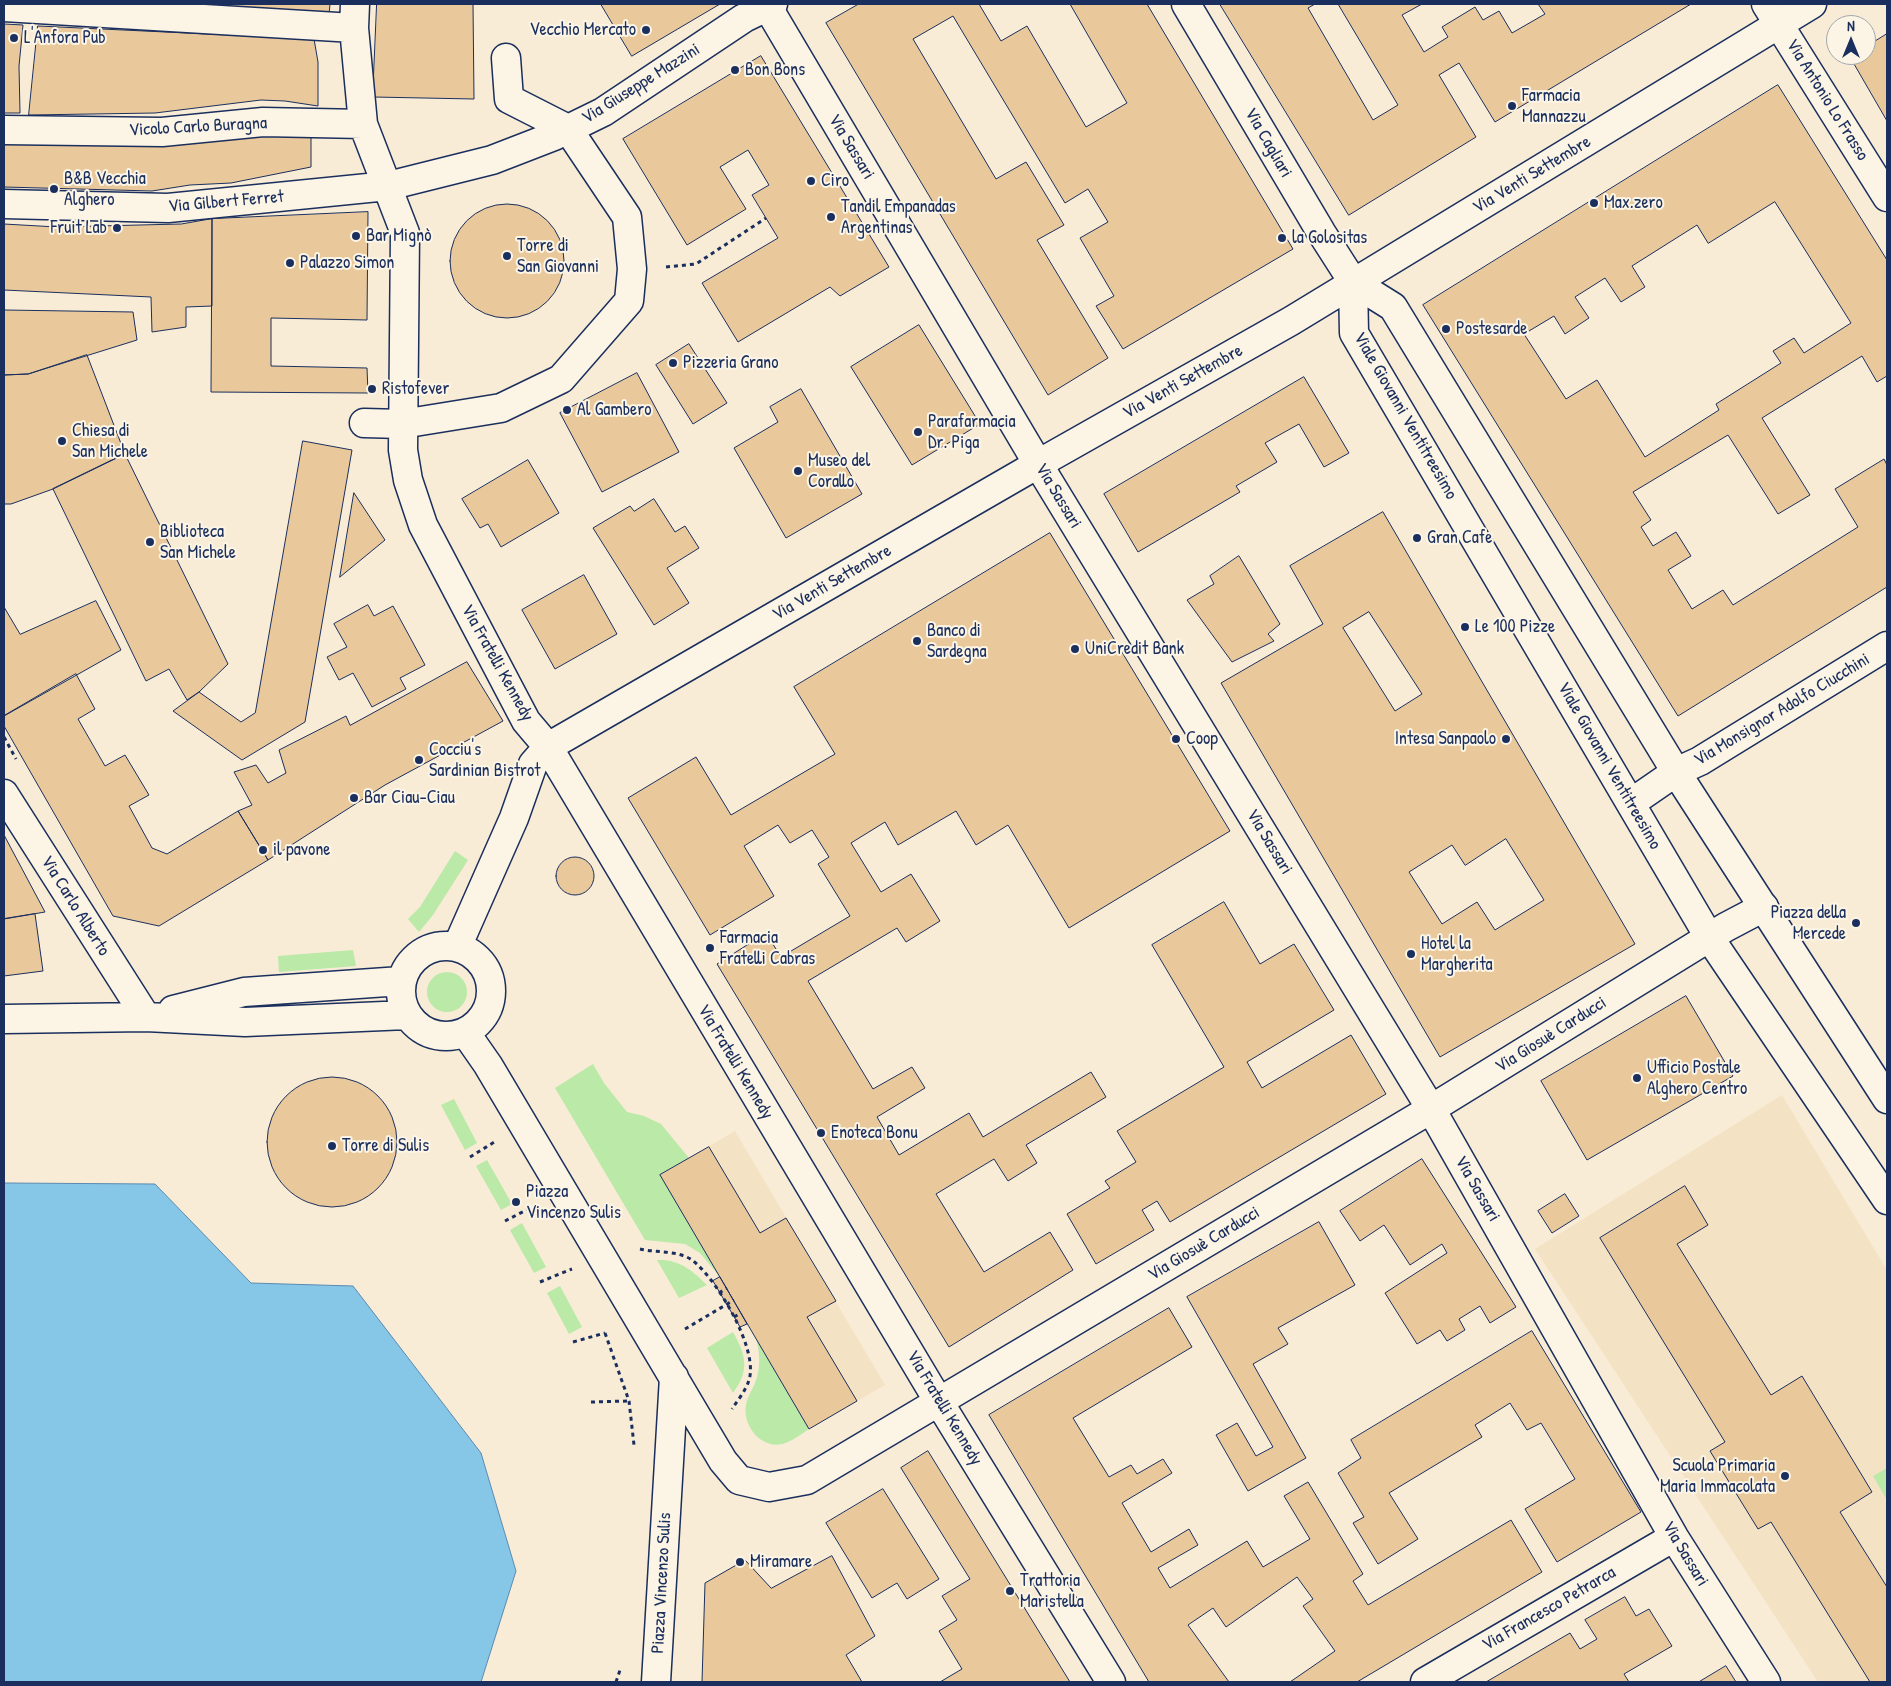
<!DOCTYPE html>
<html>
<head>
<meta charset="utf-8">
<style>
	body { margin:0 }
	#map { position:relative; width:1891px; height:1686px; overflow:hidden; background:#f8ecd6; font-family:"Patrick Hand",sans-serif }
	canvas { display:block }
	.frame { position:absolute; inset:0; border:5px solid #1b2f5e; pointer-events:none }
	.north { position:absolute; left:1826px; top:15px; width:50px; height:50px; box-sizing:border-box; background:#fcf5e5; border:1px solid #a2a6af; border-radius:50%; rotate:0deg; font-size:14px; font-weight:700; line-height:20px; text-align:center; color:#1b2f5e }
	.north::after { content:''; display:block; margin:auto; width:18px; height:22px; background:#1b2f5e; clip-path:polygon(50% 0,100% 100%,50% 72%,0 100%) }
</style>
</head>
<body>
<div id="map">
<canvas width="1891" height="1686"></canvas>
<div class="frame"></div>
<div class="north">N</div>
</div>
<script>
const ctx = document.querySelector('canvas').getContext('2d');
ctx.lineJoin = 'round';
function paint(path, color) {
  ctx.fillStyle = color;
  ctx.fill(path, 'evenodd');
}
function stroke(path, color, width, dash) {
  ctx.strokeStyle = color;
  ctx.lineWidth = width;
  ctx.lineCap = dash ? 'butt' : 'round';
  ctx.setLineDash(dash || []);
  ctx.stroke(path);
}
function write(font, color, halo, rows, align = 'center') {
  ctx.font = font + ' "Patrick Hand",sans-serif';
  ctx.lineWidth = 4;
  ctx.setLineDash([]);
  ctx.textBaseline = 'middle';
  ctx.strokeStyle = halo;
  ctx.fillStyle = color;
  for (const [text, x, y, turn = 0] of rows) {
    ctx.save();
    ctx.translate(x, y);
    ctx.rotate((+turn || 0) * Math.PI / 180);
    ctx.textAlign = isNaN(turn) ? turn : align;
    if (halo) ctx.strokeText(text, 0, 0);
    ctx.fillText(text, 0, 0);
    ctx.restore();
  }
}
paint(new Path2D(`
	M1782,1095L1887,1270V1682H1818L1535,1249Z
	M735,1131L885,1385L809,1429L660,1175Z`), '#f4e2c4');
paint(new Path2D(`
	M455,851L468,860L433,915L419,932L408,919L420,907Z
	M353,950L356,966L279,972L278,956Z
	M427 992a20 20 0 1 1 40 0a20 20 0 1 1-40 0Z
	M593,1064L604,1083L627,1112L644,1116L661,1124L689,1158L661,1175L720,1277L700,1253L685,1244L645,1240L555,1088Z
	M454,1099L477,1143L465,1150L441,1105Z
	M487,1160L512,1204L501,1210L476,1166Z
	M522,1223L546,1267L534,1273L510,1230Z
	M657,1260C679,1259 692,1270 707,1285L679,1298Z
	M560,1286L582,1327L569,1334L547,1293Z
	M733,1332C746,1355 750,1370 733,1393L707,1348Z
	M756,1338L809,1429C801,1434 791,1442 782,1444C761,1449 742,1425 746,1405C747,1398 752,1390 755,1383C761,1368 760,1353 756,1338Z
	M1887,1468V1500L1873,1476Z`), '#bae9a8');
const water = new Path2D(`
	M4,1183L155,1184L251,1283L353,1286L481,1453L516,1571L481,1682H4Z`);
paint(water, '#86c6e7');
stroke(water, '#5b8ab0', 1);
const building = new Path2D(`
	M108,4H330L329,15Z
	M377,4H473L474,99L373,97Z
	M601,4H720L632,56Z
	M859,4H979L1001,41L1027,26L1086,127L1127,103L1070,4H1147L1293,249L1123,349L1096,306L1114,296L1080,238L1108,222L1088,189L1065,203L953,16L913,39L996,179L1026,162L1064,225L1037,240L1108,358L1048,395L826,23Z
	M1220,4H1315L1308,8L1373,120L1398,105L1338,4H1422L1402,15L1424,52L1448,37L1442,27L1475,7L1483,20L1499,11L1512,33L1545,14L1538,4H1691L1495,122L1459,63L1439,75L1476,137L1349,215Z
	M4,24L23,25L19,66L20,113H4Z
	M38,26L314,39L318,62V106L285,101L261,100L155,113L29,115Z
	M1887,34V121L1850,57L1866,55V47Z
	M761,56L889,267L840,296L830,287L738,342L702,283L778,238L752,195L769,185L748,150L720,167L746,209L687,245L623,139Z
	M1778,85L1887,260V376L1877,382L1862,356L1762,418L1810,495L1778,514L1728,435L1633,492L1651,520L1641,527L1653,546L1676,532L1691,556L1668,570L1692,609L1723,590L1733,605L1858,527L1835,489L1884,459L1887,465V587L1678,716L1423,305ZM1775,202L1851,323L1804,353L1794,338L1773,351L1781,363L1716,404L1719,410L1645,457L1597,380L1566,399L1524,334L1554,316L1565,334L1589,318L1575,297L1605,278L1621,302L1645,287L1632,266L1697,225L1708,243Z
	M311,130V167L231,183L190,185L152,191L4,187V135Z
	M450 261a57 57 0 1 1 114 0a57 57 0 1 1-114 0Z
	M368,212L367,320L271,318V366L367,368L368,393L211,392L212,219Z
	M212,219V306L186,307V327L152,332L151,297L4,290V224L57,227L181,224Z
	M4,310L133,312L137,340L28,374L4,375Z
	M919,325L980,424L912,465L851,367Z
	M689,344L727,403L693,424L656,365Z
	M87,355L125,454L53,489L11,504H4V375L28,374Z
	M637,373L679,452L602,492L560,413Z
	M1304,377L1349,453L1324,467L1299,424L1265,443L1277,462L1236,486L1240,492L1138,552L1104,494Z
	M801,389L862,494L786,538L734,448L778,422L770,407Z
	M303,441L352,450L305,722L242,760L173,711L199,692L241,722L255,713Z
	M125,454L228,664L199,692L187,700L169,669L146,681L53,489Z
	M528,460L559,513L501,547L488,524L480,528L462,499Z
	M354,493L385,540L340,577Z
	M654,499L675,532L685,526L699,548L667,568L689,603L654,625L593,528L630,506L634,511Z
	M1383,512L1635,944L1440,1057L1221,683L1323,624L1290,566ZM1369,612L1422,694L1395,711L1343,628ZM1506,839L1544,900L1495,930L1477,902L1442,924L1409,872L1452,845L1465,865Z
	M1050,533L1230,831L1069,928L1008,825L976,845L956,811L898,845L885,822L851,843L881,892L911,874L940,921L906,942L897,928L808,981L873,1089L912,1067L925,1088L877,1117L899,1155L969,1113L983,1137L1091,1072L1106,1097L1026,1145L1037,1163L1008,1181L994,1159L936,1194L984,1272L1050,1232L1073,1270L949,1347L717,964L766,933L781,957L850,916L818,864L829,857L812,830L790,843L778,825L744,846L774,896L710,935L628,798L696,757L731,815L835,754L794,687Z
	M1239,556L1280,624L1268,634L1274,641L1232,662L1187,600L1214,584L1210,576Z
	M584,575L617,634L555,669L522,610Z
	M96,601L121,650L4,716V607L20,634Z
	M368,605L374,616L393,606L425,665L400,678L406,689L372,707L353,673L339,680L327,657L347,647L334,624Z
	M467,662L503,721L385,785L268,860L238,811L252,805L234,772L256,765L268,783L286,773L279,750L346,716L350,725Z
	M76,674L95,709L78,719L105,766L125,755L149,795L129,806L152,848L167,854L238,811L268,860L159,926L113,916L4,726V716Z
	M4,835L45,912L4,919Z
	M556 876a19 19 0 1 1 38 0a19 19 0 1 1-38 0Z
	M1224,902L1260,964L1294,944L1334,1010L1247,1062L1262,1088L1351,1035L1386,1094L1170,1222L1157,1201L1142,1210L1154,1230L1096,1264L1067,1214L1110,1188L1105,1181L1136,1162L1117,1131L1224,1067L1152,945Z
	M35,914L43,971L4,976V919Z
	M1686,996L1733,1076L1587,1160L1541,1081Z
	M267 1142a65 65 0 1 1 130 0a65 65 0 1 1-130 0Z
	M709,1147L760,1233L786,1218L836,1301L807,1317L857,1401L809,1429L660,1175Z
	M1422,1159L1516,1307L1490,1323L1480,1306L1459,1319L1465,1330L1447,1341L1440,1330L1417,1344L1385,1293L1447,1253L1442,1244L1410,1265L1384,1225L1360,1241L1340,1211Z
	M1685,1186L1708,1225L1677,1244L1771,1395L1802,1376L1872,1492L1840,1512L1887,1587V1682H1870L1771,1522L1758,1529L1710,1451L1725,1442L1600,1238Z
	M1565,1194L1579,1216L1552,1233L1538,1211Z
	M1319,1222L1355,1285L1278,1328L1288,1344L1253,1364L1306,1458L1248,1491L1216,1435L1237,1423L1256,1456L1273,1447L1187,1297Z
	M720,1277L747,1324L740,1327L713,1281Z
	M1169,1308L1192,1347L1073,1418L1109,1477L1131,1465L1137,1474L1163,1459L1172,1473L1122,1503L1151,1552L1189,1529L1198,1545L1158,1568L1170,1588L1247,1541L1263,1567L1310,1539L1284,1496L1308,1482L1363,1574L1353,1581L1368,1605L1511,1520L1542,1572L1357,1682H1290L1335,1651L1303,1606L1313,1599L1297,1577L1226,1627L1213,1608L1188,1625L1229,1682H1149L989,1415Z
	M1532,1331L1641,1512L1557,1562L1525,1509L1575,1479L1541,1423L1527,1430L1510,1403L1475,1425L1482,1437L1389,1493L1418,1539L1378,1564L1353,1523L1364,1517L1338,1473L1361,1458L1351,1440Z
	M928,1451L1070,1682H940L962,1669L939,1631L957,1620L942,1596L970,1579L901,1468Z
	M883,1489L939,1579L907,1599L897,1583L872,1598L826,1523Z
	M832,1556L875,1636L846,1655L862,1682H702L705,1583L745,1560L771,1588Z
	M1625,1597L1636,1616L1649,1609L1672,1646L1624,1674L1629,1682H1486L1570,1633L1580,1649L1597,1639L1585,1620Z
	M1726,1666L1736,1682H1699Z`);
paint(building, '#e9c99b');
stroke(building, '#1b2f5e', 1);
const minor = new Path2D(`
	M355,4L354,28L363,124L405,233L403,450L408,480L423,525L526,721L548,747L939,1402L1111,1682
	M1766,4L1887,197
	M4,7L354,28
	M4,130L162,132L263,122L363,124
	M4,204L168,208L388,186L492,160L554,136L603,112L744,18L773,4
	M364,423L402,424L501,408L561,379L629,301L632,269L627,217L568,129L509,99L506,58
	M4,794L146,1017
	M1631,803L1676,772L1700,761L1887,646
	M401 991a45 45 0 1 1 90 0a45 45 0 1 1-90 0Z
	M457,947L514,818L533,764L548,747L1038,464L1431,1109L1674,1537L1766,1682
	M173,1010L244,992L401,981
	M4,1019L146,1017L245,1022L407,1015
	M465,1032L488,1065L723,1461L739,1480L769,1487L807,1480L1431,1109L1726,927L1764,907
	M656,1682L674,1377
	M1425,1682L1674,1537`);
const major = new Path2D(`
	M766,4L1038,464L1291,321L1812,4
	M1186,4L1321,232L1353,282L1393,307L1676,772L1887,1099
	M1353,282L1354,333L1709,937L1887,1200`);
stroke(minor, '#1b2f5e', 31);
stroke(major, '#1b2f5e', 31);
stroke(new Path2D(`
	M666,267L696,264L766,218
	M4,737L16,759
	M470,1157L496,1141
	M505,1221L534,1206
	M640,1249C657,1253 677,1250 692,1260C716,1278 759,1349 749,1380C746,1390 738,1400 732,1409
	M540,1282L572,1269
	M719,1293L727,1288
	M734,1317L741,1313
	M685,1329L734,1300
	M605,1333L629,1401L634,1445
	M573,1342L605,1333
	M591,1402L629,1401
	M616,1682L621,1667`), '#1b2f5e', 3, [4, 4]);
stroke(minor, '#fcf5e5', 28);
stroke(major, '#fcf5e5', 28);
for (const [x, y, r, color] of [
	[646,30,5,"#1b2f5e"],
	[14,38,5,"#1b2f5e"],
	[735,70,5,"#1b2f5e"],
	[1512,106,5,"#1b2f5e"],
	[811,181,5,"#1b2f5e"],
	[54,189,5,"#1b2f5e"],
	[1594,203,5,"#1b2f5e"],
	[831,217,5,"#1b2f5e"],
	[117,228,5,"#1b2f5e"],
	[356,236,5,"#1b2f5e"],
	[1282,238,5,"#1b2f5e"],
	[507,256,5,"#1b2f5e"],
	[290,263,5,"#1b2f5e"],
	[1446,329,5,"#1b2f5e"],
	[673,363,5,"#1b2f5e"],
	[372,389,5,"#1b2f5e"],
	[567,410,5,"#1b2f5e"],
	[918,432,5,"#1b2f5e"],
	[62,441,5,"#1b2f5e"],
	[798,471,5,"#1b2f5e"],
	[1417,538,5,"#1b2f5e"],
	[150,542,5,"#1b2f5e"],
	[1465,627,5,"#1b2f5e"],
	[917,641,5,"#1b2f5e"],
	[1075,649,5,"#1b2f5e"],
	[1176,739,5,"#1b2f5e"],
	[1506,739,5,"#1b2f5e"],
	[419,760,5,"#1b2f5e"],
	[354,798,5,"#1b2f5e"],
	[263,850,5,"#1b2f5e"],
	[1856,923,5,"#1b2f5e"],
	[710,948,5,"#1b2f5e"],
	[1411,954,5,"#1b2f5e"],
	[1637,1078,5,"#1b2f5e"],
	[821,1133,5,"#1b2f5e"],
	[332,1146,5,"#1b2f5e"],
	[516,1202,5,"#1b2f5e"],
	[1785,1476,5,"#1b2f5e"],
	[740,1562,5,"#1b2f5e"],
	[1010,1591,5,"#1b2f5e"]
]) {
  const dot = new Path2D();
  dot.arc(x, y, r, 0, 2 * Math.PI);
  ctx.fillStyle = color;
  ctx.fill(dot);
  stroke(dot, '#fcf5e5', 2);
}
write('18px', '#1b2f5e', '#fcf5e5', [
	["Vecchio Mercato",636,30,"right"],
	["L'Anfora Pub",24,38],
	["Bon Bons",745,70],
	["Farmacia",1522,96],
	["Mannazzu",1522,117],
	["B&B Vecchia",64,179],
	["Alghero",64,200],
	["Ciro",821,181],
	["Max.zero",1604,203],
	["Tandil Empanadas",841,207],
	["Argentinas",841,228],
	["Fruit Lab",107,228,"right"],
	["Bar Mignò",366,236],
	["la Golositas",1292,238],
	["Torre di",517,246],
	["San Giovanni",517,267],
	["Palazzo Simon",300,263],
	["Postesarde",1456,329],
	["Pizzeria Grano",683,363],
	["Ristofever",382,389],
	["Al Gambero",577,410],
	["Parafarmacia",928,422],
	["Dr. Piga",928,443],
	["Chiesa di",72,431],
	["San Michele",72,452],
	["Museo del",808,461],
	["Corallo",808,482],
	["Biblioteca",160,532],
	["San Michele",160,553],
	["Gran Cafe",1427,538],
	["Le 100 Pizze",1475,627],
	["Banco di",927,631],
	["Sardegna",927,652],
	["UniCredit Bank",1085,649],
	["Coop",1186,739],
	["Intesa Sanpaolo",1496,739,"right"],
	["Cocciu's",429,750],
	["Sardinian Bistrot",429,771],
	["Bar Ciau-Ciau",364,798],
	["il pavone",273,850],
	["Piazza della",1846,913,"right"],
	["Mercede",1846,934,"right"],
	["Farmacia",720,938],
	["Fratelli Cabras",720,959],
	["Hotel la",1421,944],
	["Margherita",1421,965],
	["Ufficio Postale",1647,1068],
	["Alghero Centro",1647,1089],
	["Enoteca Bonu",831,1133],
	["Torre di Sulis",342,1146],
	["Piazza",526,1192],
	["Vincenzo Sulis",526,1213],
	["Scuola Primaria",1775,1466,"right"],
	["Maria Immacolata",1775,1487,"right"],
	["Miramare",750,1562],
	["Trattoria",1020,1581],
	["Maristella",1020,1602]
], 'left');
write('18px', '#1b2f5e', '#fcf5e5', [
	["Via Giuseppe Mazzini",641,84,-32],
	["Via Antonio Lo Frasso",1827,100,58],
	["Vicolo Carlo Buragna",198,127,-3],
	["Via Cagliari",1268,143,60],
	["Via Sassari",851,147,59],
	["Via Venti Settembre",1532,175,-31],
	["Via Gilbert Ferret",226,202,-5],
	["Via Venti Settembre",1183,382,-29],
	["Viale Giovanni Ventitreesimo",1405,416,60],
	["Via Sassari",1058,496,59],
	["Via Venti Settembre",832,583,-30],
	["Via Fratelli Kennedy",497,663,61],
	["Via Monsignor Adolfo Ciucchini",1782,710,-31],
	["Viale Giovanni Ventitreesimo",1609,766,60],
	["Via Sassari",1269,842,59],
	["Via Carlo Alberto",75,906,58],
	["Via Giosuè Carducci",1551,1035,-32],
	["Via Fratelli Kennedy",735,1062,59],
	["Via Sassari",1477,1189,60],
	["Via Giosuè Carducci",1204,1244,-31],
	["Via Fratelli Kennedy",944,1408,59],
	["Via Sassari",1685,1554,59],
	["Piazza Vincenzo Sulis",662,1583,-87],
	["Via Francesco Petrarca",1549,1609,-30]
]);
</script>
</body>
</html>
